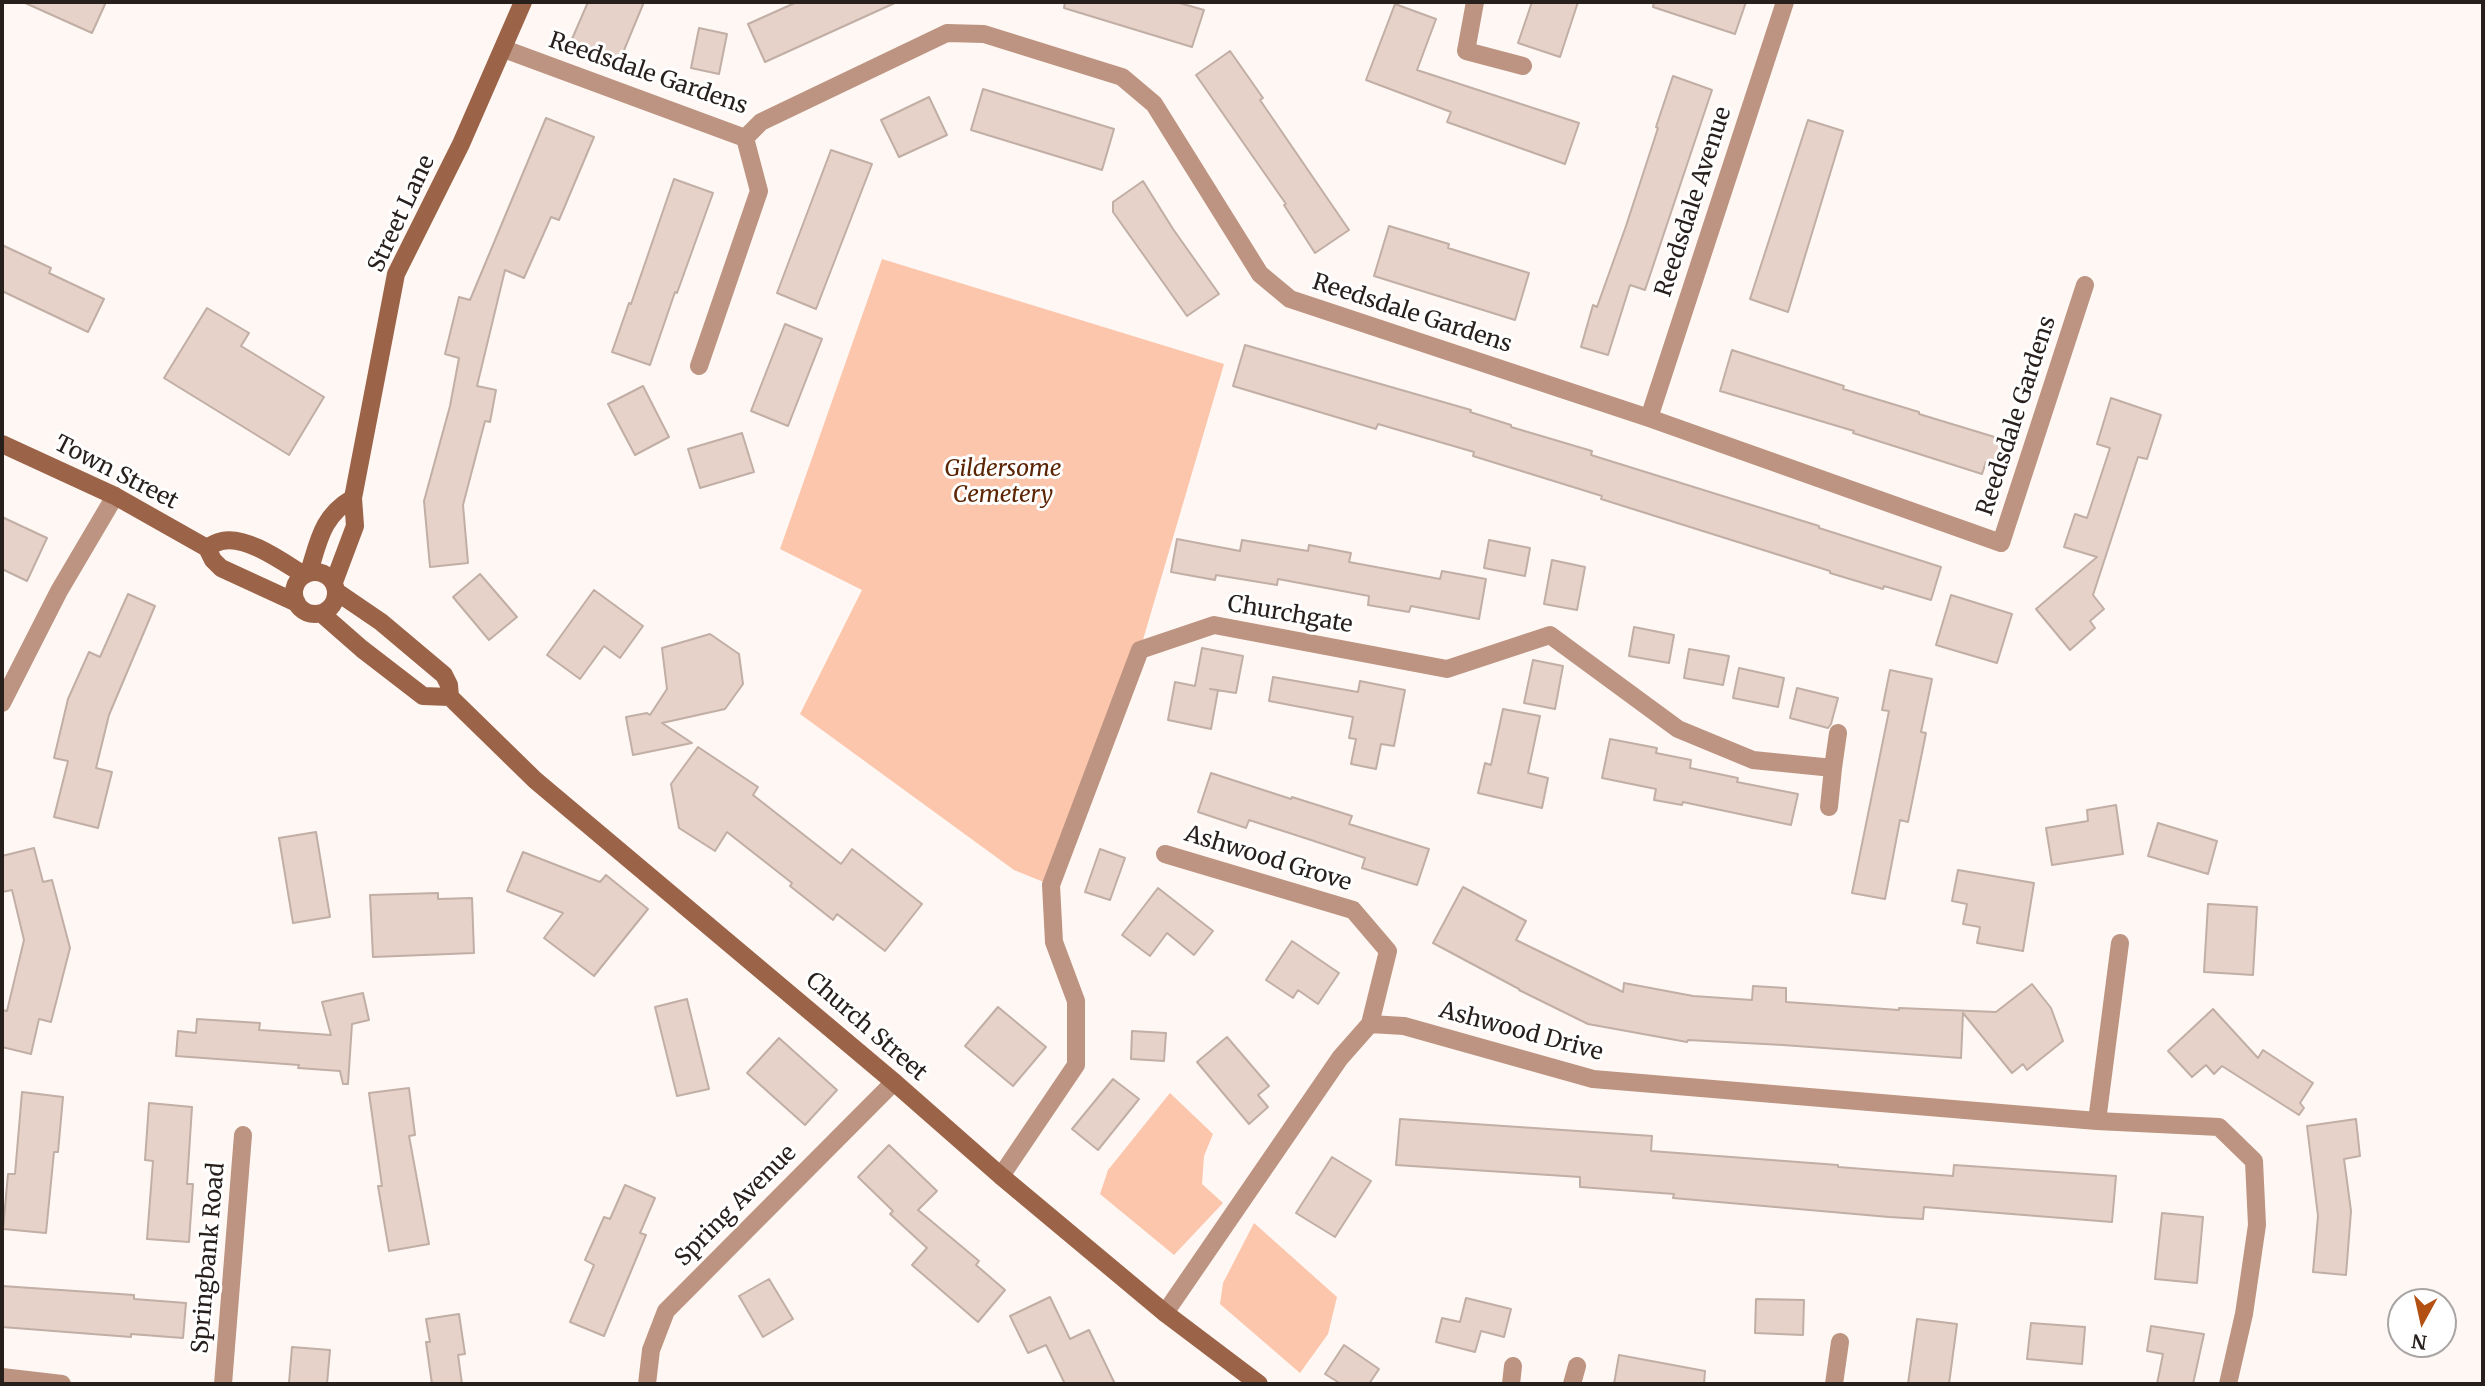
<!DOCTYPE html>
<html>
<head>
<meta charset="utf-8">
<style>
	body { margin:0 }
	#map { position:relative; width:2485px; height:1386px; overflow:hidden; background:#fff7f3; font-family:Merriweather,serif }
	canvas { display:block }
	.frame { position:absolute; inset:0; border:4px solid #261f1c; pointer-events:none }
	.north { position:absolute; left:2387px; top:1288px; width:70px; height:70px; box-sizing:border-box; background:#fff; border:2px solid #a8a5a4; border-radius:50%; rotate:188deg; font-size:19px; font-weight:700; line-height:28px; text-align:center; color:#261f1c }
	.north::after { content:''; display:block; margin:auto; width:24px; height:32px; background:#b35114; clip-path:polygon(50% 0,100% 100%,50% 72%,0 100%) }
</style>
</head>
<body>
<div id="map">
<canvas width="2485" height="1386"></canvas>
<div class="frame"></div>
<div class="north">N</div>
</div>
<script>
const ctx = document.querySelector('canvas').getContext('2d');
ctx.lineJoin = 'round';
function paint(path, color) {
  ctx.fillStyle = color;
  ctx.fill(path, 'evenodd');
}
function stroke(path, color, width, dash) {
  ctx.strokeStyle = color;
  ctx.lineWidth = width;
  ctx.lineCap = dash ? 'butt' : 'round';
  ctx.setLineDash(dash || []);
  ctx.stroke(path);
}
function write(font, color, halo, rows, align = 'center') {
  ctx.font = font + ' Merriweather,serif';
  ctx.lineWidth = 6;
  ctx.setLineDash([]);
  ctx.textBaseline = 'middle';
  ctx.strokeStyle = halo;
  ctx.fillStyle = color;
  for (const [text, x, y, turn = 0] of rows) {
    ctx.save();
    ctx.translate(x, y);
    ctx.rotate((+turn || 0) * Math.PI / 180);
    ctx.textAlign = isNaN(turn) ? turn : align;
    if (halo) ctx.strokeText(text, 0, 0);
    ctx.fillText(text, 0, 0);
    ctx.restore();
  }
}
paint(new Path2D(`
	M882,259L1224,364L1140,650L1051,885L1014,870L800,714L862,590L780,549Z
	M1170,1093L1213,1134L1204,1156L1202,1184L1223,1203L1174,1255L1100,1194L1108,1170Z
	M1254,1223L1337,1297L1328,1334L1300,1373L1220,1304L1223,1283Z`), '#fcc6ac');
const building = new Path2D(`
	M23,2H106L92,33Z
	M588,2H644L617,67L569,46Z
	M797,2H897L765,62L748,24Z
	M1065,2H1176L1204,10L1192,47L1064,8Z
	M1532,2H1578L1560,57L1518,43Z
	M1654,2H1746L1735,34L1653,7Z
	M1395,4L1436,19L1417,70L1579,123L1565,164L1447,122L1451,112L1366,80Z
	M699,28L727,34L719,74L691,68Z
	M1230,51L1263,98L1260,100L1349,230L1315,253L1284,205L1286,204L1196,75Z
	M1673,76L1712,90L1645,290L1630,285L1608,355L1581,347L1593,305L1597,307L1626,226L1658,128L1656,127Z
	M983,89L1114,129L1102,170L971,130Z
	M929,97L947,135L899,157L881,120Z
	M546,118L594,137L559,220L551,217L524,278L505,270L477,386L496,390L490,422L485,421L463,505L468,563L430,567L424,501L450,406L459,358L445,354L459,297L470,300Z
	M1808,120L1843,131L1788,312L1750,299Z
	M831,150L872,164L816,309L777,293Z
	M674,179L713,193L677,293L675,292L650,365L612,352L629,303L631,304Z
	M1143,181L1173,229L1219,294L1187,316L1113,212V202Z
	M1389,226L1449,244L1448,248L1529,273L1515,320L1374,276Z
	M2,245L51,268L49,273L104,299L88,332L2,291Z
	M207,308L249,333L241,346L324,397L289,455L164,378Z
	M785,324L822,339L788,426L751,411Z
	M1245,345L1471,410L1470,412L1511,425V427L1592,451L1591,455L1819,526V528L1941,567L1931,600L1884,586L1883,589L1830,573V571L1601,499L1602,496L1473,456L1474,452L1378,424L1376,429L1233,386Z
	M1732,350L1844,386L1843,389L1919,412V414L2011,442L2004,467L1986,462L1982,474L1853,433L1854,431L1720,391Z
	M643,386L669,437L635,455L608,404Z
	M2111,398L2161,415L2147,459L2138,457L2093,595L2104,609L2090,621L2095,628L2070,650L2036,609L2097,557L2064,547L2075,514L2087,518L2110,448L2097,444Z
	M742,433L754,472L700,488L688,449Z
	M2,517L47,538L27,581L2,569Z
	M1177,539L1240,551L1242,540L1308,551L1309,545L1351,553L1349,562L1440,579L1442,571L1486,579L1479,619L1411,606L1409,612L1368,605L1369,596L1278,579L1277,585L1216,575L1215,580L1171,572Z
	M1489,540L1530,548L1525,576L1484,568Z
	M1552,560L1585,567L1577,610L1544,604Z
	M480,574L517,617L489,640L453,597Z
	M594,590L643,626L620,658L604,646L580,679L547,655Z
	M128,594L155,606L109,715L96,768L112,772L98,828L54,817L68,761L54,758L68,699L89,652L100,657Z
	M1951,595L2012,614L1997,663L1936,645Z
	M1634,627L1674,635L1669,663L1629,656Z
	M710,634L739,654L743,684L725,709L662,723L692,743L633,755L626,717L647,713L650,715L667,689L662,648Z
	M1202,648L1243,656L1236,693L1210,689L1218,690L1211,729L1168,720L1175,682L1195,686Z
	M1689,649L1729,656L1723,685L1684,678Z
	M1533,660L1563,666L1555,709L1524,703Z
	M1739,668L1784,678L1778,707L1733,698Z
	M1890,670L1932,679L1921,732L1926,733L1908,822L1900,820L1885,899L1852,893L1889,711L1882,710Z
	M1273,677L1358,692L1360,681L1405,690L1394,746L1381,744L1376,769L1351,764L1356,739L1349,738L1353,717L1269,701Z
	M1797,688L1838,698L1831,724L1828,728L1790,718Z
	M1503,709L1540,716L1528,773L1548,778L1542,808L1478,793L1485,763L1491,765Z
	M1610,739L1657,748L1656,753L1691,760L1690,768L1738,778L1737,782L1798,794L1791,825L1683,802L1682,805L1654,800L1656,789L1602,778Z
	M698,747L758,787L753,795L841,864L852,849L922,904L885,951L837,914L833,920L790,886L792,883L727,832L715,851L679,828L671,784Z
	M1211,773L1291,799L1292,797L1352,816L1349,824L1429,849L1417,885L1362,868L1365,858L1311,840L1249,820L1246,828L1198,812Z
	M2116,805L2123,854L2052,865L2046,828L2088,821L2087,810Z
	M2158,823L2217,841L2208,874L2148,856Z
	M316,832L330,917L293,923L279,838Z
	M34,848L43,882L52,880L70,948L51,1022L39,1019L31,1054L2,1047V1010L7,1011L24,940L12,890L2,892V856Z
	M1100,849L1125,858L1110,900L1085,892Z
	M523,852L600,882L606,875L648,909L594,976L544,938L563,913L507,891Z
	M1958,870L2034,883L2023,951L1977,943L1980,927L1963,924L1967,904L1952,901Z
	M1463,887L1526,921L1516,940L1623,992L1624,983L1693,996L1752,1000L1753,986L1786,988V1002L1899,1010V1008L1996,1012L2032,984L2051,1008L2063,1041L2027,1070L2023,1064L2012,1073L1963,1013L1961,1058L1783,1045L1688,1040L1687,1042L1588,1024L1519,990V989L1433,943Z
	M1158,888L1213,931L1194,955L1167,933L1150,956L1122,935Z
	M438,893V899L472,898L474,953L373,957L370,895Z
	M2208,904L2257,907L2253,975L2204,972Z
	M1292,941L1339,973L1318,1004L1298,990L1293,998L1266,980Z
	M363,993L369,1020L352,1024L348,1084H343L340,1071L298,1068L299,1065L176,1056L178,1031L196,1033L197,1019L260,1023L259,1030L331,1035L322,1002Z
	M687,999L709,1089L677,1096L655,1007Z
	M998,1007L1046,1047L1013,1086L965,1046Z
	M2213,1009L2258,1058L2263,1050L2313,1083L2300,1103L2304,1108L2299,1115L2222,1066L2214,1074L2206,1065L2192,1077L2168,1051Z
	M1132,1031L1166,1033L1164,1061L1131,1059Z
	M1227,1037L1269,1086L1258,1095L1268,1107L1249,1124L1197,1062Z
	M779,1038L837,1090L805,1125L747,1073Z
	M1113,1079L1139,1099L1098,1150L1072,1129Z
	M409,1088L415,1135L409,1136L429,1244L389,1251L378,1186H382L369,1093Z
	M22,1092L63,1097L58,1152H54L46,1233L3,1229L8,1174H15Z
	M149,1103L192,1107L187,1184H193L189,1242L147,1239L153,1161L145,1160Z
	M1400,1119L1652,1136L1651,1151L1838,1165V1167L1953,1176L1954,1165L2116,1176L2112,1222L1924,1207L1923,1219L1889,1217L1673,1198L1674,1194L1580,1187V1177L1396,1165Z
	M2356,1119L2360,1156L2344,1159L2351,1211L2346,1275L2313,1272L2318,1216L2307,1126Z
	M889,1145L937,1191L918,1210L979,1261L976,1265L1005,1290L978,1322L912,1265L927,1248L890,1214L893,1211L858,1177Z
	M1332,1157L1371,1181L1335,1237L1296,1213Z
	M625,1185L655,1198L640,1233L646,1235L604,1336L570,1322L594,1265L585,1260L604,1217L610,1219Z
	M2162,1213L2203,1217L2197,1283L2155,1279Z
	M769,1279L793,1319L763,1337L739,1296Z
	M2,1286L134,1295V1299L186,1303L183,1338L131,1334V1337L2,1327Z
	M1050,1297L1070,1339L1089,1330L1115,1384H1065L1046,1345L1028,1353L1010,1316Z
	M1466,1298L1511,1309L1504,1337L1481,1331L1475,1352L1436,1342L1442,1318L1460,1322Z
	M1756,1299L1804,1300L1803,1335L1755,1333Z
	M459,1314L465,1354L458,1355L462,1384H432L426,1342H430L426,1319Z
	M1917,1319L1957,1324L1949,1384H1908Z
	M2031,1323L2085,1327L2082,1364L2027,1359Z
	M2151,1326L2204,1334L2193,1384H2157L2163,1354L2147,1351Z
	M1344,1345L1379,1369L1369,1384H1341L1325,1374Z
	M292,1347L330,1350L327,1384L289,1383Z
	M1619,1355L1705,1371L1704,1384H1614Z`);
paint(building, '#e6d2c9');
stroke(building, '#c1aea5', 2);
stroke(new Path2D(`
	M1475,2L1466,51L1523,66
	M504,49L745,138L761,122L947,33L984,34L1122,77L1154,104L1260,274L1290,299L1649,418L2001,543L2085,285
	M699,366L759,191L745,138
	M1649,418L1785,2
	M2,703L59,591L115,496
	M1833,768L1838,733
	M1165,854L1353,910L1388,951L1370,1024
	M2097,1121L2120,943
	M1001,1176L1076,1065V1001L1054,942L1051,885L1140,650L1214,625L1447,669L1550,635L1678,729L1753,760L1833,768L1829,807
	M1165,1313L1340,1058L1370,1024L1404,1026L1593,1079L2097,1121L2219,1127L2254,1161L2257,1225L2244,1314L2228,1384
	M2,1377L62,1384
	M223,1384L243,1135
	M647,1384L651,1350L666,1311L894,1082
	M1511,1384L1513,1366
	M1572,1384L1577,1366
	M1834,1384L1840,1342`), '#bc9481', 18);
stroke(new Path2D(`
	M2,444L115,496L207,548L213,560L221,568L297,603
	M207,548C211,545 217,542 222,541C246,535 283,562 304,575
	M294 593a21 21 0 1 1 42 0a21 21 0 1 1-42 0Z
	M309,572C319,540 322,516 353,498
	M334,582L355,526L353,498L396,274L461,144L523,2
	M337,592L381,622L444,675L449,685L450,697L535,780L894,1082L1001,1176L1165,1313L1259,1384
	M322,614L362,649L423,696L450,697`), '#9b6348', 18);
write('23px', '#261f1c', '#fff', [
	["Reedsdale Gardens",648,74,19],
	["Reedsdale Avenue",1694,202,-72],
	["Street Lane",402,214,-65],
	["Reedsdale Gardens",1412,314,18],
	["Reedsdale Gardens",2017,416,-72],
	["Town Street",116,473,27],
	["Churchgate",1290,615,10],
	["Ashwood Grove",1268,859,17],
	["Church Street",866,1027,41],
	["Ashwood Drive",1521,1032,15],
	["Spring Avenue",736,1206,-45],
	["Springbank Road",209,1258,-85]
]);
write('italic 23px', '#5b2402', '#fff', [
	["Gildersome",1003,469],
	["Cemetery",1003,495]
]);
</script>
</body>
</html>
